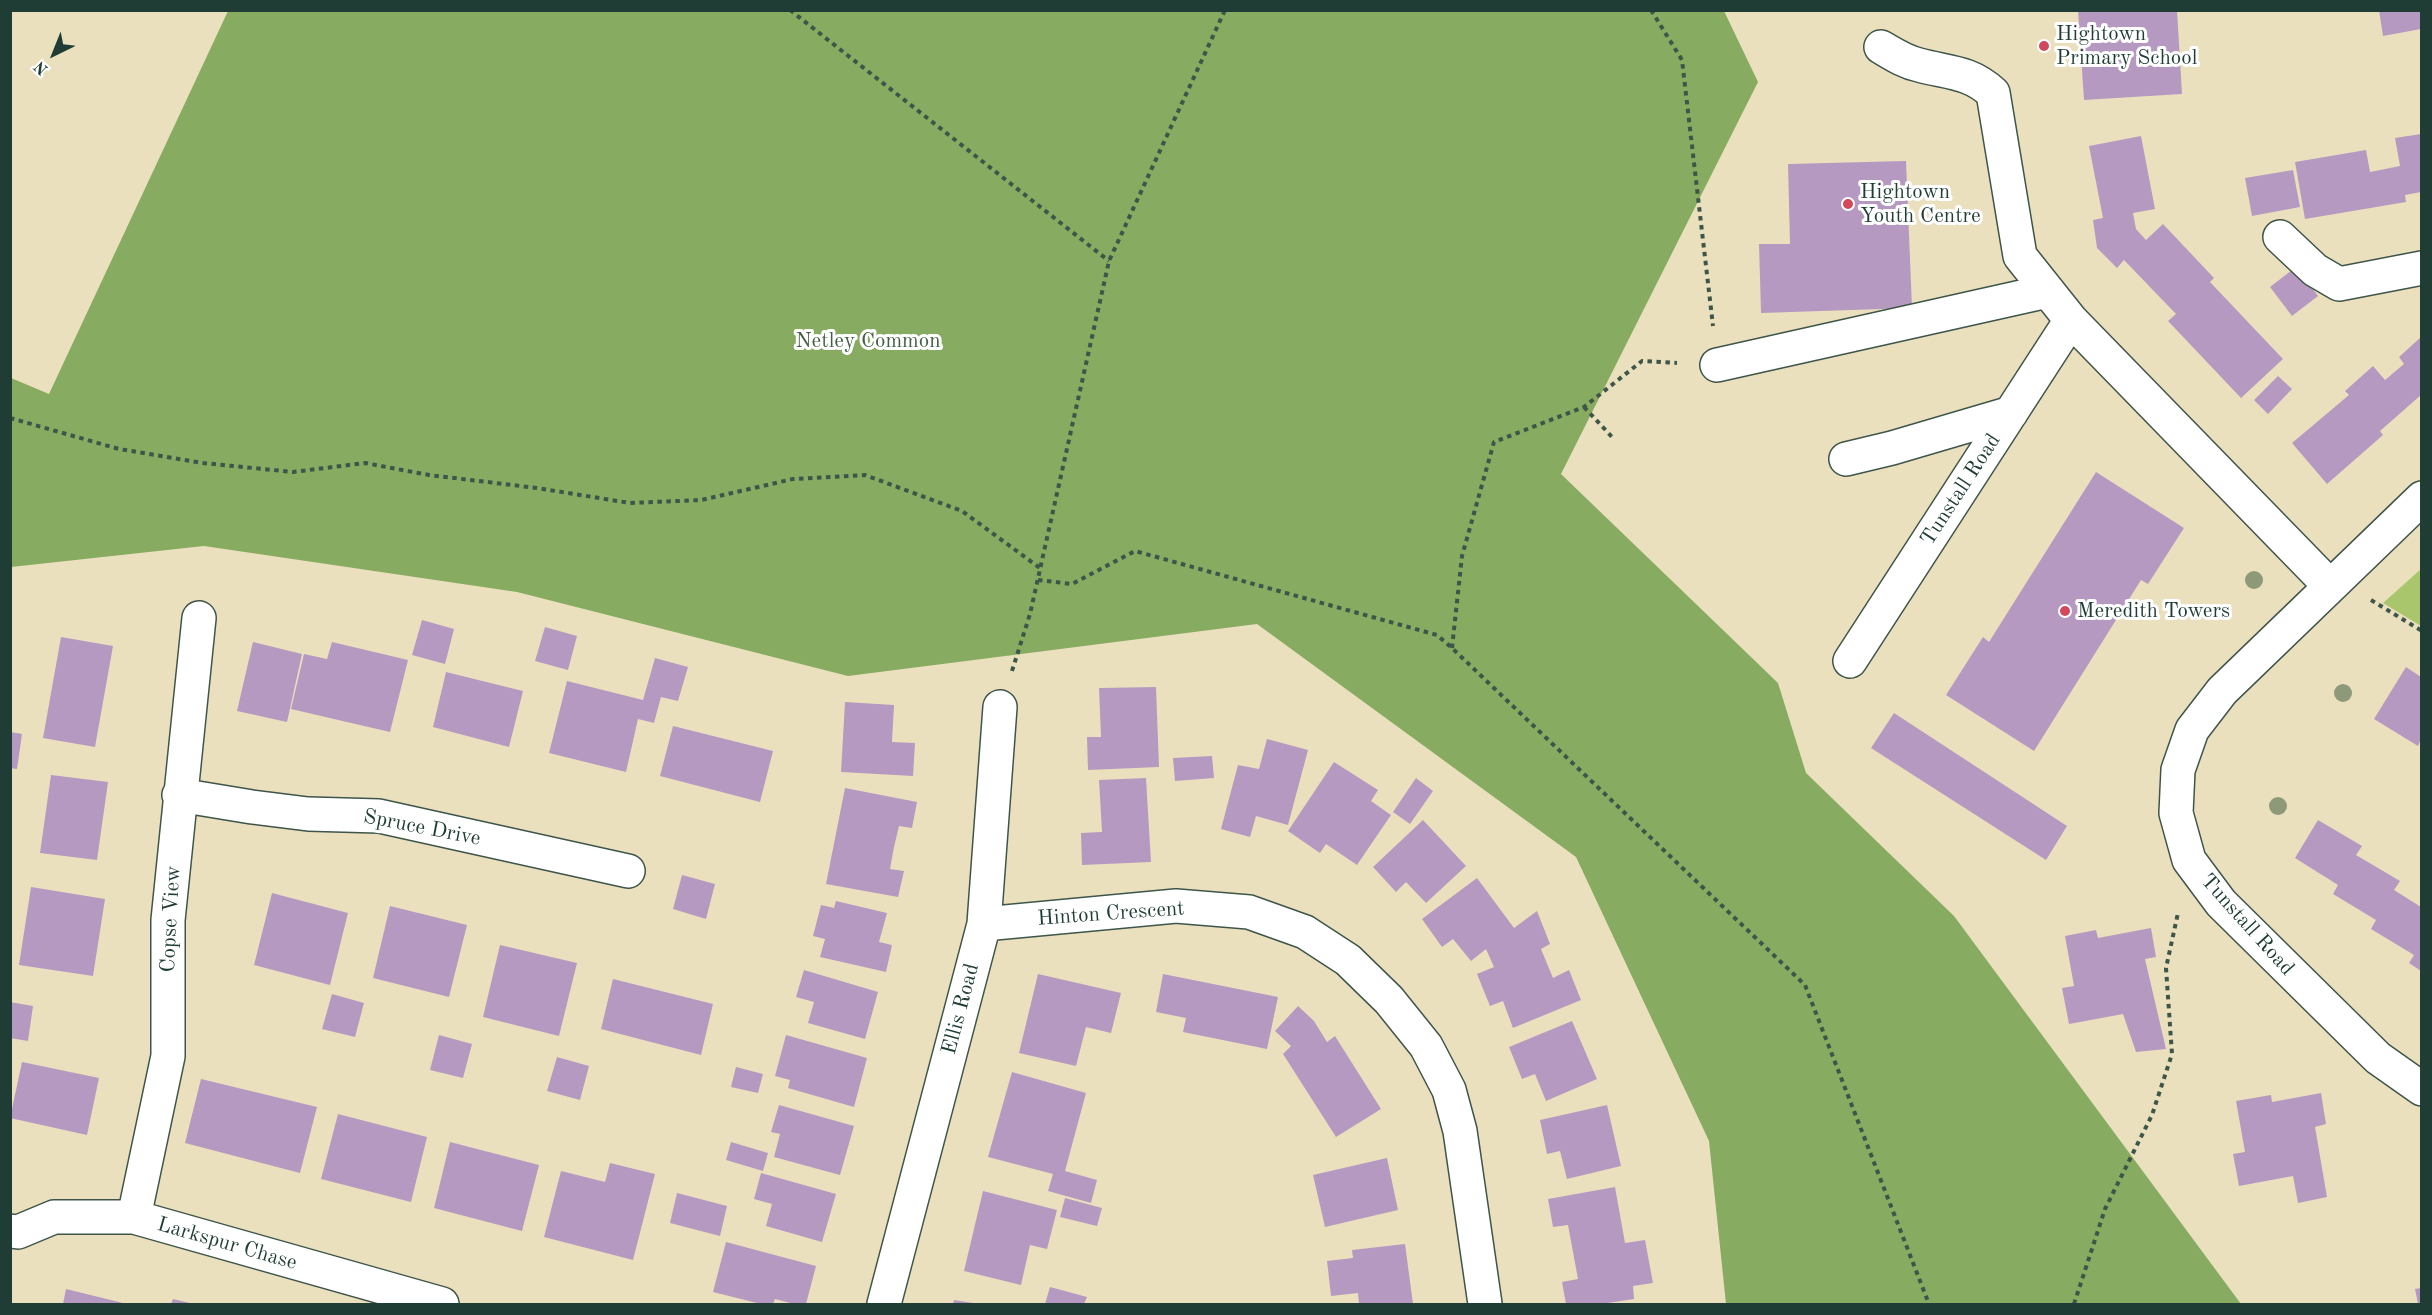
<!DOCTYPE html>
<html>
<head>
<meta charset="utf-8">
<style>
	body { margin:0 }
	#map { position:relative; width:2432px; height:1315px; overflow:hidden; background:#ebe0be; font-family:"Old Standard TT",serif }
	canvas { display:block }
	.frame { position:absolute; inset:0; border:12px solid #1f3d34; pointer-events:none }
	.north { position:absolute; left:24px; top:24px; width:60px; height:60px; -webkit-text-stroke:4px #fff; paint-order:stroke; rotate:223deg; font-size:16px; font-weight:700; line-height:24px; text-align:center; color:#1f3d34 }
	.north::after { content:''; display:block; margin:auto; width:21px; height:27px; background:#1f3d34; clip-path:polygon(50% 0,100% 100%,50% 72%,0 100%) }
</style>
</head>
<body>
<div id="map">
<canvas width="2432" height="1315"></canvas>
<div class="frame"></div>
<div class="north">N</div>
</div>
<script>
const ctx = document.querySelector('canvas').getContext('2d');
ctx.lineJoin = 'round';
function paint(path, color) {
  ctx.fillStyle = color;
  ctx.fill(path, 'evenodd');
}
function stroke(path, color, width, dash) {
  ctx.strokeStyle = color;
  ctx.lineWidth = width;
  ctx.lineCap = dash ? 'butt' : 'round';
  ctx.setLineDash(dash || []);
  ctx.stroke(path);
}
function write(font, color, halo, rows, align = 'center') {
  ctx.font = font + ' "Old Standard TT",serif';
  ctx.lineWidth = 6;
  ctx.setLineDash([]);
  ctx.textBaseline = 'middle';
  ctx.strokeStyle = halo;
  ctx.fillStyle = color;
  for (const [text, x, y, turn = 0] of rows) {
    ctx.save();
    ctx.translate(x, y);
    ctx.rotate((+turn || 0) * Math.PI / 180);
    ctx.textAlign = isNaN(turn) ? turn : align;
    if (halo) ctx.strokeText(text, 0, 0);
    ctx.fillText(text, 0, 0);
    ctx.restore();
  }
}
paint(new Path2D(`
	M2421,569V626L2383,603Z`), '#aac66d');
paint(new Path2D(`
	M228,11H1724L1758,82L1561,474L1778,683L1806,773L1954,916L2241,1304H1726L1709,1141L1576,857L1257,624L848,676L517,592L204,546L11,567V378L49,394Z`), '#87ab60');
paint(new Path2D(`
	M2078,10H2177L2182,94L2084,100Z
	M2379,10H2421V29L2383,36Z
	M2421,134V192L2405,195L2406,202L2305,219L2295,162L2366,150L2370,172L2400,166L2395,138Z
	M2141,136L2155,209L2133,213L2136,229L2146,240L2163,224L2214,278L2210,282L2283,359L2241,398L2168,321L2176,314L2124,260L2117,268L2097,248L2093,220L2103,218L2089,146Z
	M1906,161L1912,308L1761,313L1759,244H1790L1788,164Z
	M2293,170L2300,207L2252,216L2245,178Z
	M2296,267L2318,296L2292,316L2270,287Z
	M2421,337V395L2380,431L2383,435L2327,484L2292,443L2349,395L2345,391L2373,366L2385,380L2404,364L2399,357Z
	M2278,376L2292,389L2268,414L2254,400Z
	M2096,472L2184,528L2148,584L2141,580L2034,751L1946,695L1983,637L1989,642Z
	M422,620L454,629L445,664L412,655Z
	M545,627L577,636L568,670L535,661Z
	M61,637L113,646L95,747L43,738Z
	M253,642L302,654L287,722L237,711Z
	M332,642L408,660L390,732L291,709L304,654L327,659Z
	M655,658L688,667L678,701L661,697L654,723L638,719L626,772L549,753L567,681L643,700Z
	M2406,667L2421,677V739L2418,746L2374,719Z
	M446,672L523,691L509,747L433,727Z
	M1156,687L1159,767L1088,770L1087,737H1101L1099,688Z
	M845,702L894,705L892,742L915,743L913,776L841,772Z
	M1894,713L2067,826L2046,860L1871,748Z
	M673,726L773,751L760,802L660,776Z
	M10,732L22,734L17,769L10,768Z
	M1267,739L1308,750L1288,825L1256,816L1250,837L1221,829L1238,765L1259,769Z
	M1212,756L1214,778L1175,781L1173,758Z
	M1334,762L1378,790L1371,801L1391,815L1357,865L1326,844L1320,853L1288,831Z
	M51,775L108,782L97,860L40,853Z
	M1146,778L1151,862L1082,865L1081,833L1102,832L1099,780Z
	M1416,778L1433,791L1410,824L1393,812Z
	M845,788L917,802L912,828L899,826L894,847L890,869L904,871L898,897L826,884Z
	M1423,820L1466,866L1426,903L1406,882L1396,892L1373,867Z
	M2318,820L2362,846L2356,855L2400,881L2394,890L2421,907V971L2409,963L2414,955L2371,929L2376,920L2333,894L2338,885L2295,858Z
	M682,875L715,884L706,919L673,909Z
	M1477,878L1514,928L1537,911L1550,944L1541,949L1553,978L1569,970L1581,1000L1513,1028L1503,1001L1490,1006L1477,974L1494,967L1486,949L1471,961L1453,939L1442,947L1422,919Z
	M31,887L105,899L93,976L19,965Z
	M272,893L348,913L330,985L254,965Z
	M836,901L887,913L879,942L892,945L886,972L820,957L825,939L813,936L821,905L834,908Z
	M390,906L467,925L449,997L373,978Z
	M2151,928L2156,957L2145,959L2166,1049L2136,1052L2123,1014L2069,1024L2062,988L2074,986L2065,936L2096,930L2098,938Z
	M500,945L577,963L559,1036L483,1017Z
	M804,970L878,992L865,1039L808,1023L814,1002L796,997Z
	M1038,974L1121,993L1111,1033L1086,1027L1076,1066L1019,1053Z
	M1163,974L1278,997L1267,1049L1183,1032L1186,1018L1156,1012Z
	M613,979L713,1004L701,1055L601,1029Z
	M332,994L364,1003L355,1037L322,1029Z
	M10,1002L33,1006L28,1041L10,1038Z
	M1298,1006L1314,1021L1327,1042L1335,1036L1381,1109L1336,1137L1283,1054L1291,1046L1275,1031Z
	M1572,1021L1597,1079L1546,1101L1535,1074L1522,1079L1509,1047Z
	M439,1035L472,1044L463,1078L430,1070Z
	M786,1035L867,1058L854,1107L788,1088L790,1080L775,1076Z
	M557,1057L589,1066L580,1100L547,1091Z
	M22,1062L99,1078L87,1135L10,1118Z
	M736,1067L763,1074L758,1093L731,1087Z
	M1012,1072L1086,1093L1065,1171L1097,1180L1091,1203L1048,1191L1053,1174L988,1157Z
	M201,1079L317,1107L300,1173L185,1143Z
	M2321,1093L2326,1124L2315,1127L2327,1197L2298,1203L2293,1176L2239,1186L2233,1154L2245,1152L2236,1101L2271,1095L2272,1102Z
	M779,1105L854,1126L840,1175L774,1157L780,1134L771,1132Z
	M1607,1105L1621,1166L1567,1179L1560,1151L1547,1154L1540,1120Z
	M338,1114L427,1137L411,1202L321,1179Z
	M450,1142L539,1165L522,1231L434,1208Z
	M731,1142L768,1153L763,1171L726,1160Z
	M1387,1158L1398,1210L1325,1227L1313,1175Z
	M610,1163L655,1174L633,1260L544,1237L561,1171L605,1182Z
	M761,1173L836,1194L822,1242L766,1226L772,1204L754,1199Z
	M1615,1187L1625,1243L1645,1240L1653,1283L1633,1286L1634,1299L1601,1304H1566L1562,1282L1578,1279L1568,1225L1553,1227L1548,1199Z
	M983,1191L1057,1210L1047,1249L1030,1245L1021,1285L964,1271Z
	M677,1193L727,1206L720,1236L670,1223Z
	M1065,1198L1102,1208L1097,1226L1060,1217Z
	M726,1242L816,1266L806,1304H794L775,1299L773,1304H761L713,1292Z
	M1405,1244L1413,1304H1359L1358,1293L1331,1296L1327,1261L1353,1258L1352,1250Z
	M1050,1287L1087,1297L1084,1304H1045Z
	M2421,1288V1304H2418L2415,1289Z
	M66,1289L123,1303L122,1304H63Z
	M173,1299L194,1304H171Z
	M954,1300L973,1303V1304H953Z`), '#b699c0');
const minor = new Path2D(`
	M1881,47C1893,54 1905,62 1919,65C1948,73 1969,71 1993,93L2020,256L2071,320L2330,586
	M2280,237L2315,270L2339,284L2422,268
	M1717,365L2048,291
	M1846,459L1892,448L2011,413
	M2422,498L2222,691L2192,730L2178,770L2176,813L2189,860L2221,903L2378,1058L2422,1089
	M1850,661L2071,320
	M179,795L252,807L308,814L379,816L628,871
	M984,924L1176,906L1249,912L1305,932L1348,960L1389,1000L1426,1046L1449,1090L1460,1131L1485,1304
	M134,1217L168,1056V920L199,618
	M10,1231L18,1232L54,1217H134L442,1304
	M884,1304L984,924L1000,707`);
stroke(minor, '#3e5549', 36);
stroke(new Path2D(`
	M790,10L1109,261
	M1651,10L1682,60L1713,326
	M1584,407L1613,438
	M10,418L119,449L203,463L293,472L365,463L429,475L537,488L630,503L701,500L793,479L865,475L962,511L1040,568
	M1038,580L1072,584L1135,551L1437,635L1452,648L1805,985L1929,1304
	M2371,600L2422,631
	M1452,648L1462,556L1494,442L1584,407L1642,361L1677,363
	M1012,671L1030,614L1109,261L1225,10
	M2074,1304L2105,1209L2152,1115L2172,1054L2166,968L2178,913`), '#3e5549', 4, [4.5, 4.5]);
stroke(minor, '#fff', 33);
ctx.fillStyle = '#8e997a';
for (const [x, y] of [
	[2254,580],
	[2343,693],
	[2278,806]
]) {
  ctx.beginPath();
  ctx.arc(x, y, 9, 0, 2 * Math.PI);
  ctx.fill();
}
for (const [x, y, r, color] of [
	[2044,46,6,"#d1495b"],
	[1848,204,6,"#d1495b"],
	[2065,611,6,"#d1495b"]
]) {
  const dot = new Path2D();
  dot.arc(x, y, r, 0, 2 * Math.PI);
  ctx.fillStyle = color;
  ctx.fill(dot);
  stroke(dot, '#fff', 2);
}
write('21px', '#1f3d34', '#fff', [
	["Hightown",2056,34],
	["Primary School",2056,58],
	["Hightown",1860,192],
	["Youth Centre",1860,216],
	["Meredith Towers",2077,611]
], 'left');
write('21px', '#425f42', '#fff', [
	["Netley Common",868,341]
]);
write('21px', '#1f3d34', '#fff', [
	["Tunstall Road",1961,490,-57],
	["Spruce Drive",422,828,11],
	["Hinton Crescent",1111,914,-4],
	["Copse View",171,919,-87],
	["Tunstall Road",2247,925,48],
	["Ellis Road",961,1009,-75],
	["Larkspur Chase",227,1244,16]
]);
</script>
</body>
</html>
